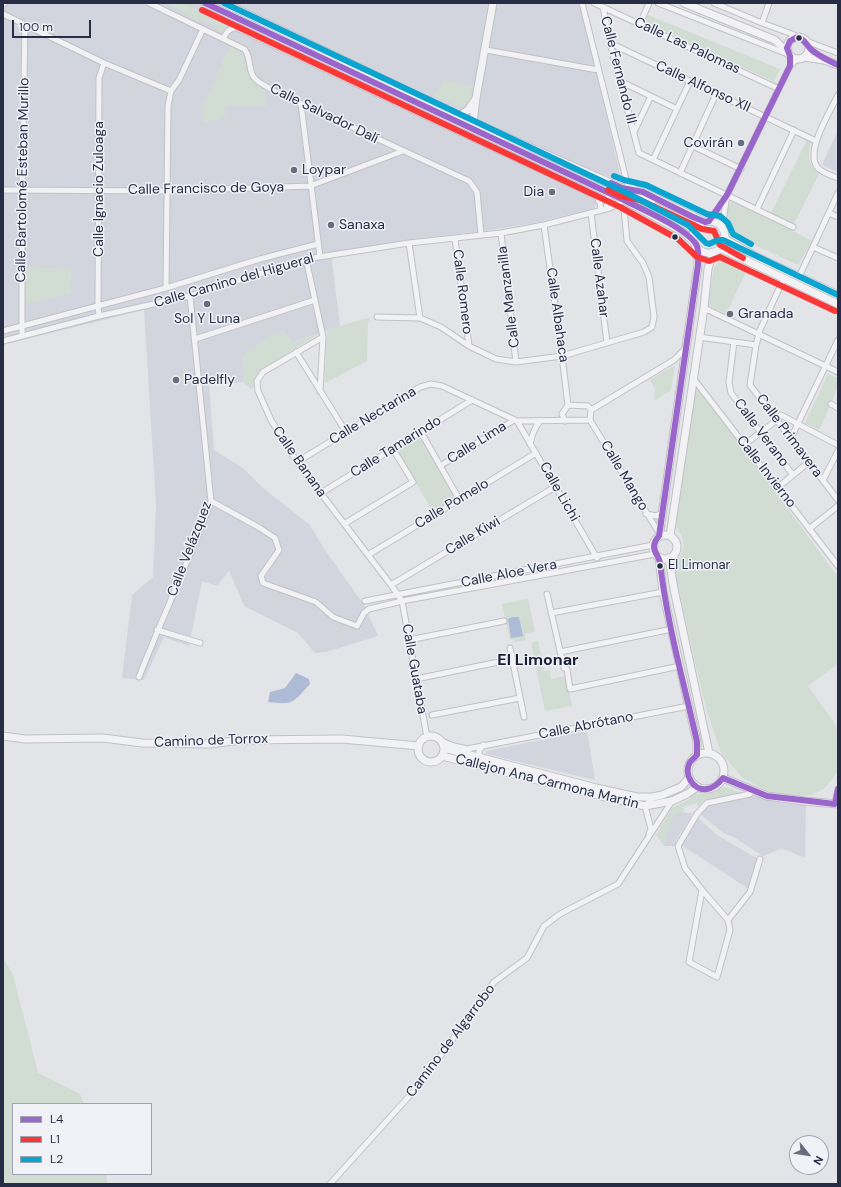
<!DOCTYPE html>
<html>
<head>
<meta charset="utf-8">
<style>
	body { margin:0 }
	#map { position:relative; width:841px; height:1187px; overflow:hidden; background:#e3e4e8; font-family:"DM Sans",sans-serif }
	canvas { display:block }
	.frame { position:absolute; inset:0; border:4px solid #272d44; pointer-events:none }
	.legend { position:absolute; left:12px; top:1103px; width:140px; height:72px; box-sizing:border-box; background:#f0f2f8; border:1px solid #a0a3b0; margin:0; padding:5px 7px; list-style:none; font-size:12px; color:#272d44 }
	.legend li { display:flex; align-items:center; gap:8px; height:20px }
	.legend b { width:20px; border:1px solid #a0a3b0 }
	.north { position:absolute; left:789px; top:1135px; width:40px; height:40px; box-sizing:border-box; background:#f0f2f8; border:1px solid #a0a3b0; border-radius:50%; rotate:120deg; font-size:11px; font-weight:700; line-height:16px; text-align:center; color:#272d44 }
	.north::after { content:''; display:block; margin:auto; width:14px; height:18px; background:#696d7d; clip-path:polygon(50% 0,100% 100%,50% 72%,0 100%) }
	.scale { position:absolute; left:12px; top:20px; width:79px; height:18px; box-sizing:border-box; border:2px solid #272d44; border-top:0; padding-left:5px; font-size:12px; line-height:14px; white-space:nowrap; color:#272d44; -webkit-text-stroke:3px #f0f2f8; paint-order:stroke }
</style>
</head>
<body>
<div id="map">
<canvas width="841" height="1187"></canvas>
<div class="frame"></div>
<ul class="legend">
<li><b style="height:5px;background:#9a66cc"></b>L4</li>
<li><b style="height:5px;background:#fa3837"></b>L1</li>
<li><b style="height:5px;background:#0aa4d0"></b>L2</li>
</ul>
<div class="north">N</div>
<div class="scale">100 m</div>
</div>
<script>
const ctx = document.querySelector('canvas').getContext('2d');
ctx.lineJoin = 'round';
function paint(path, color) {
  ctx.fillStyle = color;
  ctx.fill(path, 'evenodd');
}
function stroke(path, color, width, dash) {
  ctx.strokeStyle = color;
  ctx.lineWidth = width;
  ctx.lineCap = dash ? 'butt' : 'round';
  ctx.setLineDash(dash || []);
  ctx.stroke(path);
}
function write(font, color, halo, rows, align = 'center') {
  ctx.font = font + ' "DM Sans",sans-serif';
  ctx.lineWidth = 3;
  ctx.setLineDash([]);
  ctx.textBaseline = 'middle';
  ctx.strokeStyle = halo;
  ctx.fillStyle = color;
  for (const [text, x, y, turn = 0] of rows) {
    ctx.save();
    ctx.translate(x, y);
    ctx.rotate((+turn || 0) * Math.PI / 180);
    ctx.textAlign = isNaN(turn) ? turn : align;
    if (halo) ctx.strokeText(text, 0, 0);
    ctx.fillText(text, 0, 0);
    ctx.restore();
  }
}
paint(new Path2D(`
	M3,3H580L622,182L601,174L595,208L539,222L491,230L414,239L331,253L340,326L293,342L243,355L244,382L209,385L214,450L243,468L263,488L310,525L325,550L364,605L378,636L326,652L315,653L298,633L244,606L229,571L217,586L202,581L189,646L164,637L144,680L122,678L132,595L153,577L156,505L144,310L3,345Z
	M838,130V172L822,165Z
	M587,731L595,780L486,754V751Z
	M756,796L782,803L806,805L805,858L786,850L780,849L763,856L761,855L737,839L722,832L699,813L707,805Z
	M684,811L685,813H692L691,817L676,841L675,846H664L671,818L673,815Z
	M697,817L717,835L758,859L749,889L681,845Z`), '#d3d5de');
paint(new Path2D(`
	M165,3H183L232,26L224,33H221L219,31L218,27L198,19L196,21L190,18L188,14Z
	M648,15L780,69L774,82L646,22L645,21Z
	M230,46L243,51C246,73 248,79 266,91V106H225V116L219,117V121L203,122L202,107Z
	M444,80L473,87L470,100L464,107H459L432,94L438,91Z
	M807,140L811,142C807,155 808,165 819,174L791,230L812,241L798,265L740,238L728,223L726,213L731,201L768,219Z
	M725,260L747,270L726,314L708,305L714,268L718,262Z
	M25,267L71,269L70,293L25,304Z
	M371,317L368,323L367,361L325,383L327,330Z
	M284,330L293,342L320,333L259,371L254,381V387L251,389L244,383L243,355L270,335Z
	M675,365L671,390L656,400L654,399L655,389L650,380Z
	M828,374L838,378V387L819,430L805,423Z
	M696,385L838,577V664L808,686L838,728V768L836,774L825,788L811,795L792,797L767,791L743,778L721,753L706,708L694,658L674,567C685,547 688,546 676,526Z
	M420,434L457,499L434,513L395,449Z
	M528,599L535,631L525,634L526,640L514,642V639L510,640L502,604Z
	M538,641L544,671L550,670L551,679L566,676L572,706L545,711L531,643Z
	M722,787H727L741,793L703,801L698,807L697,803L683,807L684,811L673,815L671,818L664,846L656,835L672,808L688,800L694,794H708Z
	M3,957L13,975L38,1073L80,1094L84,1104H13V1174H106L108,1184H3Z`), '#d1dcd3');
paint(new Path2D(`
	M513,617H519L523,636L511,638L508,619Z
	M296,673L309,679L310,684C292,703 295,705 268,702L270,692L285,688Z`), '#aebbd6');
const minor = new Path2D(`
	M149,3L244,49C251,55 248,68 253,76C257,83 268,87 274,91L469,181L477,192L481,235
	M582,3L627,183L635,189
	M594,3L779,89
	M658,3L790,55
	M714,3L762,23L792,34L797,37
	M3,4L5,3
	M603,7L610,43L639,153L793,227
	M3,14L104,63L171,91
	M762,23L769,3
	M640,24L649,3
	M223,38L228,31L235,27L596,196L600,203L601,210
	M806,41L838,53
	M610,43L816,141
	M486,50L598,70
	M620,81L677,109
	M838,95C830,112 804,152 818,168C823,173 832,176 838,178
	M301,104L320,257
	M634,132L651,96
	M693,146L741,169
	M653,160L690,81
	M680,173L716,94
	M3,190L167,191L310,186L403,151
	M606,209L609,193
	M757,209L794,130
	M591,213L607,343
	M829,213L838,217
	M709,221L727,196
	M544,225L562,356L568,405
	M722,227L727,195L790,66L797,59
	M501,233L516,362
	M455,239L469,346
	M409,243L420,318
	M813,247L838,258
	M306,259L323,337L320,391
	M799,277L838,193
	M784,278L760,330L756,345L750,385L838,500
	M166,288L168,106L171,91L179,80L203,29
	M704,308L838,372
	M99,316L98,306L99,78L104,63
	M377,317L420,318L441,327L469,346L496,359L516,362L562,356L644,332L652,327L654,317L649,277L643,263L627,241L624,208
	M3,331L166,288L260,259L318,244
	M22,336V190L25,25
	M323,337L263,372L257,381L258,391L271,420L297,462L391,585L402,601L427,737
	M699,337L756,345
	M195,339L315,300
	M3,341L99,316L190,296L306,259L409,243L501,233L544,225L610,208C631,199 628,189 653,201
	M734,342L729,382L731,393L793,475
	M296,352L346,432
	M693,378L838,566
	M831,404L838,408
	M591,410L674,360L686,348
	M590,420L659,533
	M517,421L597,558
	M421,432L459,499
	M791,438L838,340
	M530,444C532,435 534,428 540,421
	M744,445L777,420L781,415L838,445
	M297,462L420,387L431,384L442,386L517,421L590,420L591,410L588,406L568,405L562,414L565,421
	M440,466L514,420
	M823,480L838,451
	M777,488L809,462
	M321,493L472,400
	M211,501L260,528L275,538L279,550L261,576L263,583L316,602L333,617L357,626L364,613L369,609L402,601L655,554
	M646,514L657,516L662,512
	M344,524L413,482L393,449
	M809,529L838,506
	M368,555L536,453
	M391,585L555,487
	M547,594L564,668L567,669L570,689L680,666
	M365,601L653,545
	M551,613L663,592
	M157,630L200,643
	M409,640L504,621
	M510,648L524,717
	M560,652L672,629
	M139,677C162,618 189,561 211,501L190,296
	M416,679L513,659
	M432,715L520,698
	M439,740L454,746L467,749L689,706
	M480,758L479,751L483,745
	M835,804L838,789
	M649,834L651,829L645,806L653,797
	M702,890L728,920L730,930L717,977L689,962Z
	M702,890L685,868L678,846L697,814L707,803L750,794L752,790
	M728,920L750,892L760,859
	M330,1184L421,1083L494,982L527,958L544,926L560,914L618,884L672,801`);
const tertiary = new Path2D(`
	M205,3L624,200L683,232L694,242
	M224,3L473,122L622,188L643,192L705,222
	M684,3L775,40L787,52
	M787 48a11 11 0 1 1 22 0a11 11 0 1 1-22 0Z
	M804,57L824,60L838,65
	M461,115L468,110L475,100
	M473,122L476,98L493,3
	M693 237a16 16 0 1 1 32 0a16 16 0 1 1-32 0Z
	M725,239L755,256L838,295
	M720,248L838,304
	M653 547a12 12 0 1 1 24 0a12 12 0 1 1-24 0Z
	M659,536L698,265L697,247
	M670,536L704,308L708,269L713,252
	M659,557L663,592L697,742V755
	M669,558L674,589L709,753
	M3,736L25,739L103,738L142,743L209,744L242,740L342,739L419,746
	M418 749a13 13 0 1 1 26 0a13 13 0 1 1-26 0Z
	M444,748L596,788L637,797H653L662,795L681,787L689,778
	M688 771a18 18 0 1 1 36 0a18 18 0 1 1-36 0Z
	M442,756L605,797L645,806L672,801L687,794L697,787
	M723,778L767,796L804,801L838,804`);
stroke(minor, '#c0c1c6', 7);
stroke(tertiary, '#c0c1c6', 9);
stroke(minor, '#f2f2f4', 5);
stroke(tertiary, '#f2f2f4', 7);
stroke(new Path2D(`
	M205,3L624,200C641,209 689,229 697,246C699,252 698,259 698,265L659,536C656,539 654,542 654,547C654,553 659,556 660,563C667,624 684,683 697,742V755C695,757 692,760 690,762C683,774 693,791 707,789C714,788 719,783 723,778L767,796L835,804L838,789
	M611,183L622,188L643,192L691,216L705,222L709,221L727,195L790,66V56L787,48L790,41L797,37C806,39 806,46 813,51C821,57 829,61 838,65`), '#9a66cc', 6);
stroke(new Path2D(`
	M202,10L620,207L678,239L697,257L709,261L720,257L835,311
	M608,190L620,196L640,200L702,229L714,231L720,245L743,258`), '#fa3837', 6);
stroke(new Path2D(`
	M224,3L627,193L688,225L706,243L709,244L718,240H723L838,295
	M614,176L624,180L646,185L707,214L720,216L728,223L733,234L751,244`), '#0aa4d0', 6);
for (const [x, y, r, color] of [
	[799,38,3.5,"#272d44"],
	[741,143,4,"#696d7d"],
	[294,170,4,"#696d7d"],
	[552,192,4,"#696d7d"],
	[331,225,4,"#696d7d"],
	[675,237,3.5,"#272d44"],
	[207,304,4,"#696d7d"],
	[730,314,4,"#696d7d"],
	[176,380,4,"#696d7d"],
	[660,566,3.5,"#272d44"]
]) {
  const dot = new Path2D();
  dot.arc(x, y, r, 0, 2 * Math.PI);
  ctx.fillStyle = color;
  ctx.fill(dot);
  stroke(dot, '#f0f2f8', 1.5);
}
write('13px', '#272d44', '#f0f2f8', [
	["El Limonar",668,566]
], 'left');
write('14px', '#272d44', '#f0f2f8', [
	["Calle Las Palomas",687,46,25],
	["Calle Fernando III",618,70,76],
	["Calle Alfonso XII",703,87,25],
	["Calle Salvador Dalí",324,114,26],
	["Calle Bartolomé Esteban Murillo",23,180,-89],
	["Calle Ignacio Zuloaga",99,189,-90],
	["Calle Francisco de Goya",206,189,-1],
	["Calle Azahar",599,278,83],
	["Calle Camino del Higueral",234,281,-16],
	["Calle Romero",462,292,83],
	["Calle Manzanilla",509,297,-97],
	["Calle Albahaca",557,315,82],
	["Calle Nectarina",373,416,-31],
	["Calle Verano",761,433,53],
	["Calle Primavera",789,436,53],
	["Calle Lima",477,443,-32],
	["Calle Tamarindo",396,447,-32],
	["Calle Banana",299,462,55],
	["Calle Invierno",766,472,52],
	["Calle Mango",624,476,59],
	["Calle Lichi",559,492,60],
	["Calle Pomelo",452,504,-31],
	["Calle Kiwi",473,536,-31],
	["Calle Velázquez",190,549,-69],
	["Calle Aloe Vera",509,574,-11],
	["Calle Guataba",414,669,80],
	["Calle Abrótano",586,726,-11],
	["Camino de Torrox",211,741,-2],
	["Callejon Ana Carmona Martin",547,782,14],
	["Camino de Algarrobo",451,1041,-53]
]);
write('14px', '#272d44', '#f0f2f8', [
	["Covirán",733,143,"right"],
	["Loypar",302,170],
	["Dia",544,192,"right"],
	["Sanaxa",339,225],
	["Granada",738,314],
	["Sol Y Luna",207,319,"center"],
	["Padelfly",184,380]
], 'left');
write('bold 16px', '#191e35', '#f0f2f8', [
	["El Limonar",538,661]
]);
</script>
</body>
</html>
